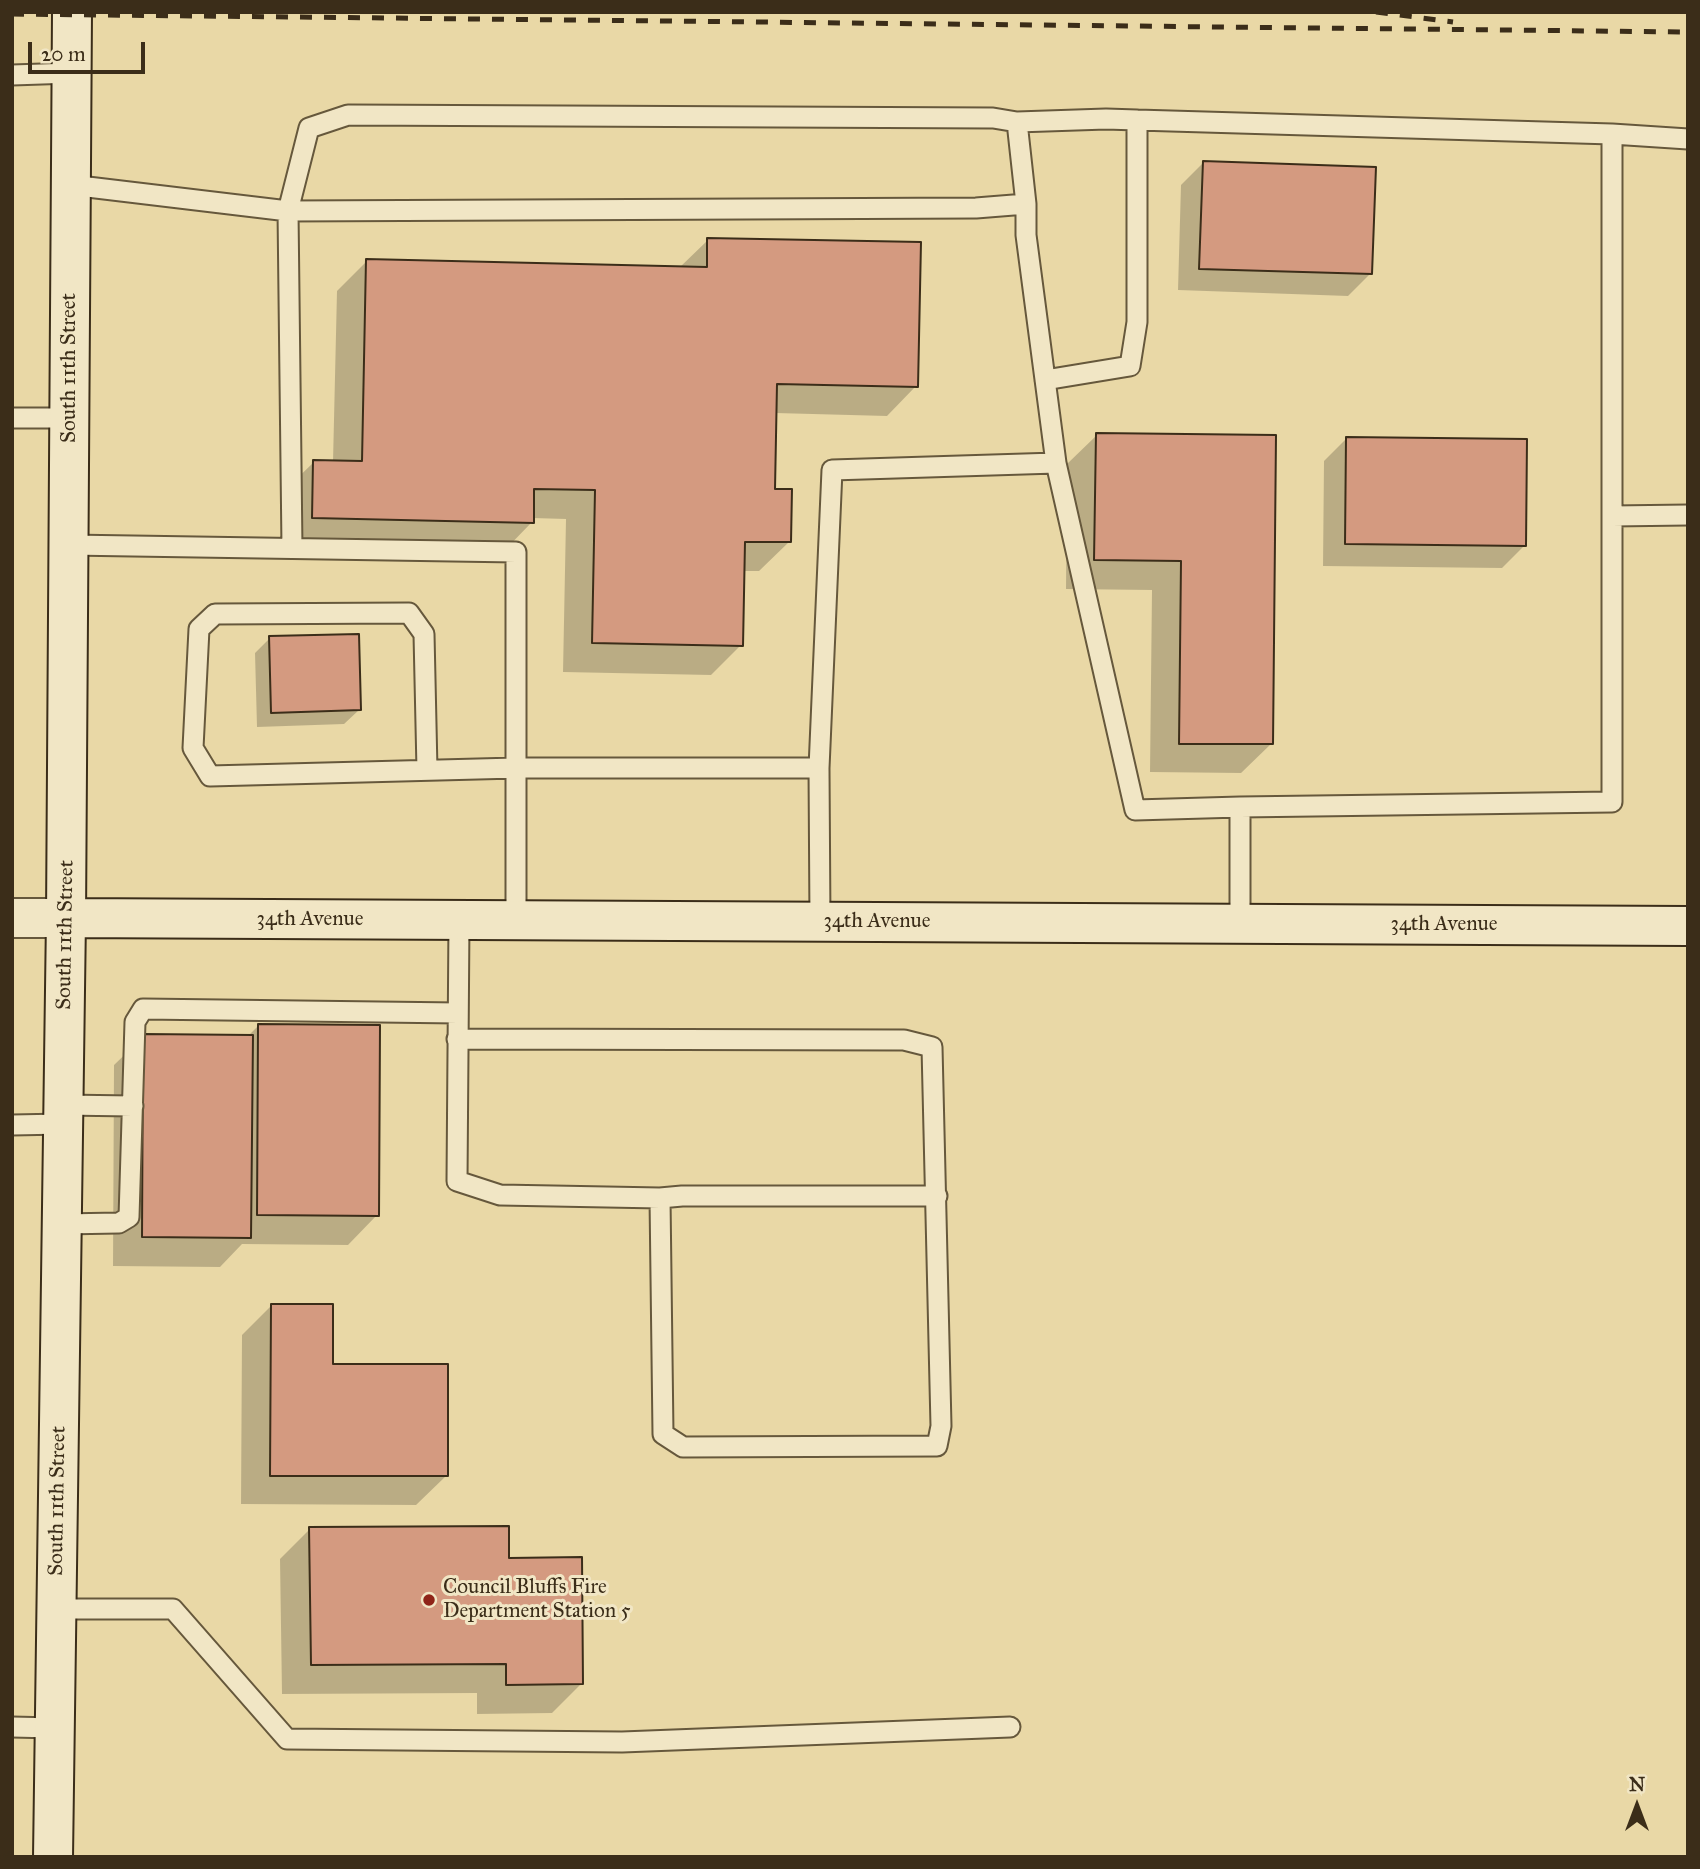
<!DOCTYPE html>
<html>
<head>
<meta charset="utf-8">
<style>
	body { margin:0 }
	#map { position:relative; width:1700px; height:1869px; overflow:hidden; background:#e9d8a6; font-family:"IM FELL Great Primer",serif }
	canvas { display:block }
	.frame { position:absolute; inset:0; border:14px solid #3b2d19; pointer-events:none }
	.north { position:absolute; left:1602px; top:1771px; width:70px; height:70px; -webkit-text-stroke:5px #f1e6c5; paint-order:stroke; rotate:0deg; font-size:19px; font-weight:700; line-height:28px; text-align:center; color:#3b2d19 }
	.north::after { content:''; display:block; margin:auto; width:24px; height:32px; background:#3b2d19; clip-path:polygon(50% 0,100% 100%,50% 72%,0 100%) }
	.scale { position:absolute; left:28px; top:42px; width:117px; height:32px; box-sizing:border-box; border:4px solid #3b2d19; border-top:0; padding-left:9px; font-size:21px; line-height:24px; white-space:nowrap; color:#3b2d19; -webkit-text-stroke:5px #f1e6c5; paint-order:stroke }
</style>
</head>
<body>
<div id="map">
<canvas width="1700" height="1869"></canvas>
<div class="frame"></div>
<div class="north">N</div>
<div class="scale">20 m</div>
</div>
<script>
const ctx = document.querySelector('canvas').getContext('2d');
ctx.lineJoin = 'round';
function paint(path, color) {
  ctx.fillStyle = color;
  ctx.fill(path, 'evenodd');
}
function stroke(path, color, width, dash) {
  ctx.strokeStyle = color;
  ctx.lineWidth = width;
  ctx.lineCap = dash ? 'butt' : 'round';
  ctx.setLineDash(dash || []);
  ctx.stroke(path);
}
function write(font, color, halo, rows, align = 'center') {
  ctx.font = font + ' "IM FELL Great Primer",serif';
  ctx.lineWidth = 6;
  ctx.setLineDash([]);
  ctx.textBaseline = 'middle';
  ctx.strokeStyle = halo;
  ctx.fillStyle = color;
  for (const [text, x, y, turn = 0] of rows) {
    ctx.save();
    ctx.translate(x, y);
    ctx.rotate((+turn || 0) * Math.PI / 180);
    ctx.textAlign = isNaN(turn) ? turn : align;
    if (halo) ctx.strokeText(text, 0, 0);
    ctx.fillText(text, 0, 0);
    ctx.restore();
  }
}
paint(new Path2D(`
	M1203,163L1370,274L1348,296L1178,290L1181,185Z
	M708,240L916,386L887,416L775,413L773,490L789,542L759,571H743L741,645L711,675L563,672L566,519L532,518V522L503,552L283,546L284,491L314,462H333L337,291L367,261L679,268Z
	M1097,435L1274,437L1271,744L1241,773L1150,772L1152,590L1066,589L1067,464Z
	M1346,439L1525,545L1502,568L1323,566L1324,461Z
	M270,638L359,710L344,724L257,727L255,653Z
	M258,1026L377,1215L348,1245L242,1244L220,1267L113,1266L114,1065L144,1036H248Z
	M271,1306L446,1476L416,1505L241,1504L242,1335Z
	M310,1529L582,1683L552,1713L477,1714V1693L282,1694L280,1559Z`), '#0003');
const building = new Path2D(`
	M1203,161L1376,167L1372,274L1199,269Z
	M707,238L921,242L918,387L777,384L775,489H792L791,542H745L743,646L592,643L595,490L534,489V523L312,518L313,460L362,461L366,259L707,267Z
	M1096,433L1276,435L1273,744H1179L1181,561L1094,560Z
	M1346,437L1527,439L1526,546L1345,544Z
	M359,634L361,710L271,713L269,636Z
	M258,1024L380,1025L379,1216L257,1215Z
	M143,1034L253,1035L251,1238L142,1237Z
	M271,1304H333V1364H448V1476H270Z
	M509,1526V1558L582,1557L583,1684L506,1685V1664L311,1665L309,1527Z`);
paint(building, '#d49a80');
stroke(building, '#3b2d19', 2);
const lane = new Path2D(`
	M12,75L72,73
	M1137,120L1612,134
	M1017,122L1106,119L1137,120V322L1130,366L1045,380
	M71,185L288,211L292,548
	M1026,204L1017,122L993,118L348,115L309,128L288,211L976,208L1026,204V235L1056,463
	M12,418H70
	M1612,516L1688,515
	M69,545L516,552V768H819L820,922
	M819,768L832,470L1056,463L1135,810L1240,807V924
	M427,770L424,634L409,613L215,614L199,629L193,748L210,776L516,768V921
	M1240,807L1612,802V134L1688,139
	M459,921L457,1181L500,1195L660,1198L682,1196H937
	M457,1039L904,1040L932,1047L941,1426L937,1446L683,1447L663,1434L660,1198
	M63,1105L133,1106
	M12,1125L63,1124
	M62,1224L119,1223L129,1217L135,1022L143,1009L458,1013
	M56,1609H173L287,1739L622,1742L1010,1727
	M12,1727L54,1728`);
const street = new Path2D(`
	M12,918H66`);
const secondary = new Path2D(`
	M66,918L1688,926
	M53,1857L66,918L72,12`);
stroke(lane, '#66583c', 23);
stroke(street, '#66583c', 42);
stroke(secondary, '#3b2d19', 42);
stroke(lane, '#f1e6c5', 19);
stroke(street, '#f1e6c5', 38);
stroke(secondary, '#f1e6c5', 38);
stroke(new Path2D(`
	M1376,12L1453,22
	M12,14L1688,32`), '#3b2d19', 5, [12, 12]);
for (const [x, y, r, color] of [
	[429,1600,7,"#8f2418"]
]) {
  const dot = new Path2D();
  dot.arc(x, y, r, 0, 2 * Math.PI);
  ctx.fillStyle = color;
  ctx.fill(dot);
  stroke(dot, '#f1e6c5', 2.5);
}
write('21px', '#3b2d19', '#f1e6c5', [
	["South 11th Street",70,368,-90],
	["34th Avenue",310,920],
	["34th Avenue",877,922],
	["34th Avenue",1444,925],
	["South 11th Street",66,935,-89],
	["South 11th Street",58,1501,-89]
]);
write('21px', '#3b2d19', '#f1e6c5', [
	["Council Bluffs Fire",443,1588],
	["Department Station 5",443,1612]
], 'left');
</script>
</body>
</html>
